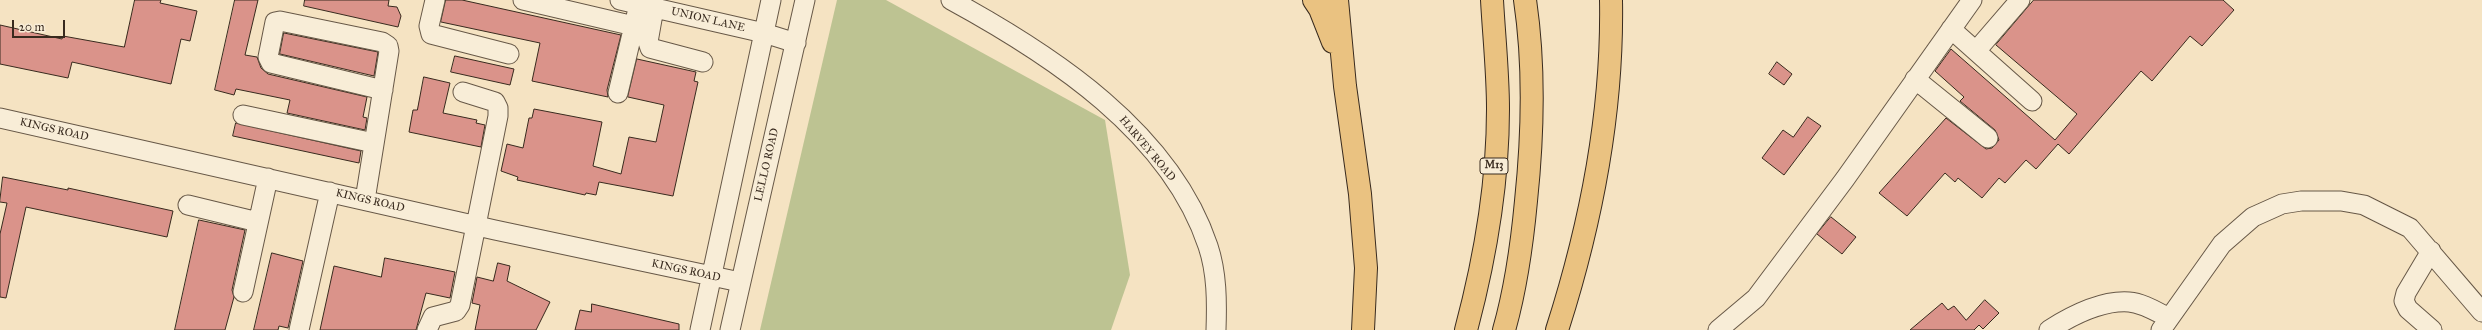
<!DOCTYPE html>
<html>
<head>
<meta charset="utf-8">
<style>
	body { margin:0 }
	#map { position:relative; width:2482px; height:330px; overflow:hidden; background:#f5e3c2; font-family:"IM FELL Great Primer",serif }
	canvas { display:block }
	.scale { position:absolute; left:12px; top:20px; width:53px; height:18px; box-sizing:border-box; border:2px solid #382a1e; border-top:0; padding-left:5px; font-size:12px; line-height:14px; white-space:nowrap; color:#382a1e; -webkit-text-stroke:3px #f8edd7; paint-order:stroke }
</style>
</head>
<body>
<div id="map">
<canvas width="2482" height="330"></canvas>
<div class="scale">20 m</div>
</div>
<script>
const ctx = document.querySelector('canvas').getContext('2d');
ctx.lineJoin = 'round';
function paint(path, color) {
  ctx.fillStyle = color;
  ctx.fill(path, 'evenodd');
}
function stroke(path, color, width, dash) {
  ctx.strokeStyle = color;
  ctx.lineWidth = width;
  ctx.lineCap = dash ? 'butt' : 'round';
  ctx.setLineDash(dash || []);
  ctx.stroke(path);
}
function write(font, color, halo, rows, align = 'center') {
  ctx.font = font + ' "IM FELL Great Primer",serif';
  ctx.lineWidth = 4;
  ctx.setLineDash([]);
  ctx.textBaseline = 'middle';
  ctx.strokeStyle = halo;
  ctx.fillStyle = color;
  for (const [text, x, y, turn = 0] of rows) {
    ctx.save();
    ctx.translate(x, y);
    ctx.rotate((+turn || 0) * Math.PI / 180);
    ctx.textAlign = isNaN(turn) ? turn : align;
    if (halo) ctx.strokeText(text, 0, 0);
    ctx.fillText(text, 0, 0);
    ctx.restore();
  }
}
paint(new Path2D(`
	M837,0H886L1105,120L1130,275L1111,330H760Z`), '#bdc392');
const building = new Path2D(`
	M135,0H161L160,3L197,11L190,41L181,39L171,84L72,62L68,78L0,64V25L62,39L63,36L124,47Z
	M235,0H258L245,55L257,57L261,68L268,74L367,97L363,117L367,118L365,130L287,113L290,100L236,89L234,95L215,90Z
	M305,0H389L388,6L397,7L401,16L398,27L304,6Z
	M446,0H462L621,35L607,90L608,97L532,81L540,43L441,22Z
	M2034,0H2223L2234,10L2202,46L2190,36L2152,81L2141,71L2069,154L2058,144L2036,169L2026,160L2005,183L1999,178L1982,198L1958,178L1955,182L1945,173L1907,216L1879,193L1946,118L1986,149L1992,148L1999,140L1995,130L1960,101L1964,97L1935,71L1951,49L2055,140L2077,114L1996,45Z
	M284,33L378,52L374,76L280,54Z
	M455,56L514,69L510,85L451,72Z
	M637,59L696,72L694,81L698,82L673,196L599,182L596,195L586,193L585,195L517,180L518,177L501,171L507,144L523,148L529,118H532L534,109L602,122L593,166L621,174L629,137L656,142L664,105L628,97Z
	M1777,62L1792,74L1784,85L1769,74Z
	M424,77L450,83L443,113L477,120L476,123L485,125L481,147L409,132L413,110H417Z
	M1808,117L1821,126L1784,175L1762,158L1783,130L1793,137Z
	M236,123L361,151L359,163L233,136Z
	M3,177L68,190V188L173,211L167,237L26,207L6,298L0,297V234L7,203L0,202Z
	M1831,217L1856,237L1842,254L1817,234Z
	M199,220L245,230L232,290L234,297L225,330H175Z
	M272,253L303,261L288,328L279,326L278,330H254Z
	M385,258L455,272L450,298L426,293L416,330H320L334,266L381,277Z
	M498,263L510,266L507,281L550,302L536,330H475L480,305L472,303L477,277L493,281Z
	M1985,300L1999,313L1983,329L1979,325L1974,330H1910L1942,303L1948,310L1954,306L1966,320Z
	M592,304L679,324V330H575L580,310L591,312Z`);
paint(building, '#da938a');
stroke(building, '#382a1e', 1);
const minor = new Path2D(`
	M435,0L429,26L431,34L509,54
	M523,0L634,26
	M620,0L764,33L796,43
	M951,0C1052,55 1170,132 1208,246C1217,273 1217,302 1216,330
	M654,8L648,42L650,48L703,62
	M1951,29L2032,101
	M1976,51L2020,0
	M1915,79L1988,138
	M618,93L637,13
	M243,115L374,143
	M0,118L495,230L740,282
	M365,200L389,51L388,46L382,42L280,21L275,22L268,57L271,63L383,90
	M188,205L258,222
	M2431,251L2406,293L2404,301L2408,309L2432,330
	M243,292L268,178
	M299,330L330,192
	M427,330L433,317L456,311L460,305L498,116V108L495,102L463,92
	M700,330L771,0
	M730,330L805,0
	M1718,330L1756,298L1845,179L1972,0
	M2049,330C2071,316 2102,300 2129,302C2143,303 2157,312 2169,318
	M2161,330L2222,244L2253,217L2282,204L2301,201H2341L2364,205L2410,228L2482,312`);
const highway = new Path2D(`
	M1314,0L1320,9L1333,42
	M1337,0L1345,86L1360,194L1366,268L1363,330
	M1466,330C1485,259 1498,183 1498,109C1498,73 1494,36 1492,0
	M1504,330C1516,288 1522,244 1526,201C1533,134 1535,67 1525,0
	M1557,330C1591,224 1613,112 1611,0`);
stroke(minor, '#675847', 21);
stroke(highway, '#382a1e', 24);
stroke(minor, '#f8edd7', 19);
stroke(highway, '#eac281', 22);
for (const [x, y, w] of [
	[1494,166,28]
]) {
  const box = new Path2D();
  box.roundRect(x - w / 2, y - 8, w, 16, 3);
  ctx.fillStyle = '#f8edd7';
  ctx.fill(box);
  stroke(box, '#382a1e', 1);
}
write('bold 10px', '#382a1e', null, [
	["M13",1494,166]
]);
write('11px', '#382a1e', '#f8edd7', [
	["UNION LANE",708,20,13],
	["KINGS ROAD",54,130,13],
	["HARVEY ROAD",1147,149,50],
	["LELLO ROAD",767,165,-77],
	["KINGS ROAD",370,201,13],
	["KINGS ROAD",686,271,12]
]);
</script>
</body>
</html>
